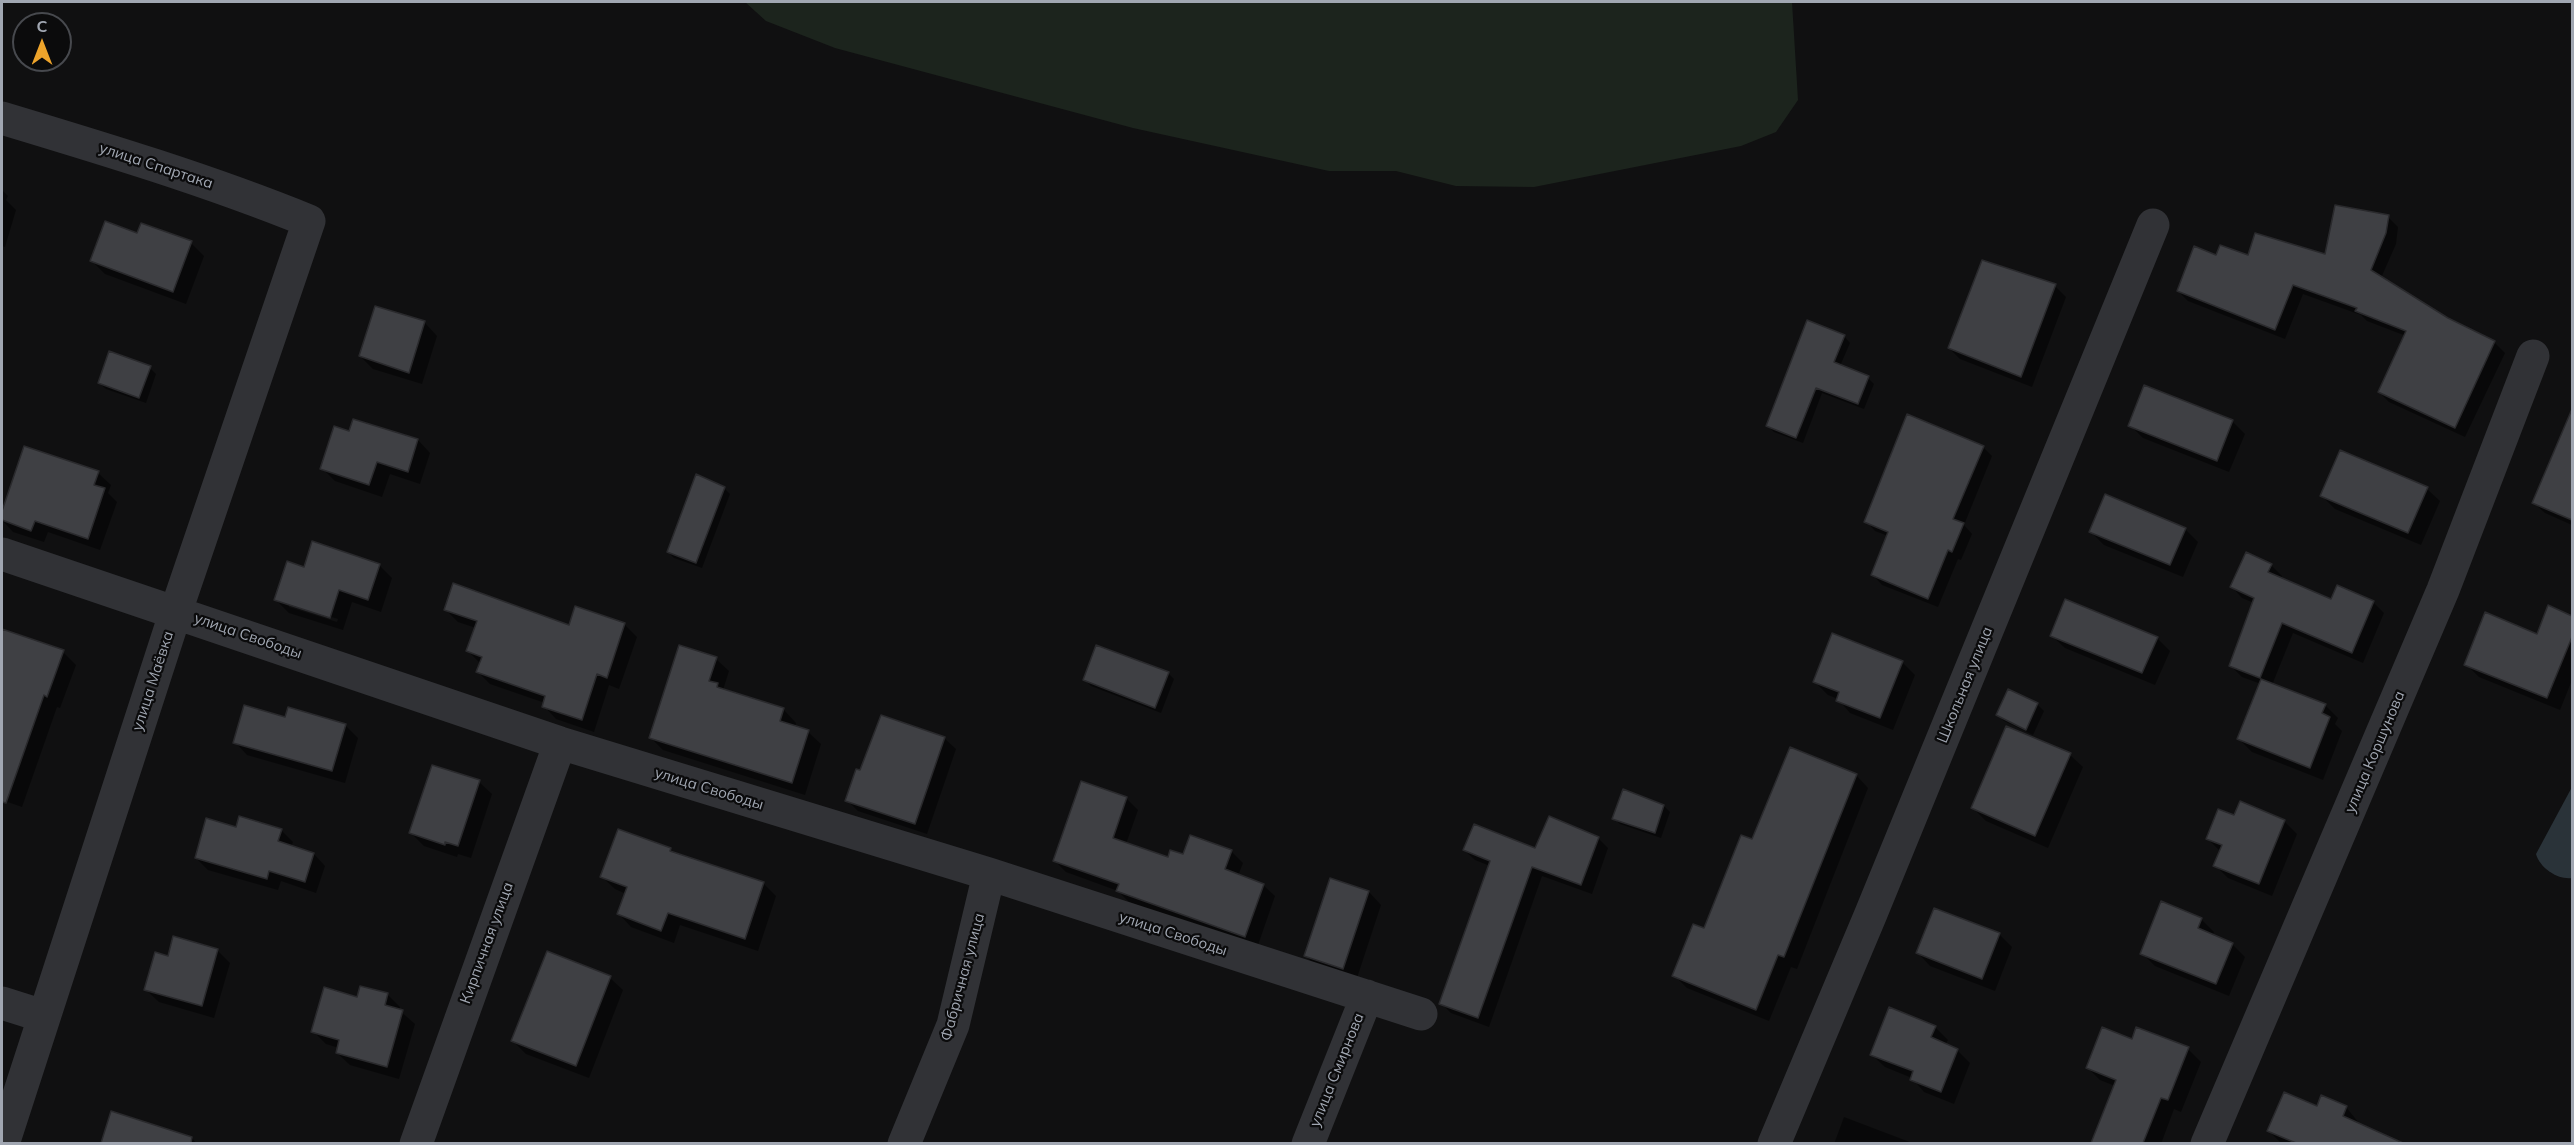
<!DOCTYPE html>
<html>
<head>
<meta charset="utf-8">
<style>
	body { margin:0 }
	#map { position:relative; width:2574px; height:1145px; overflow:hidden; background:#101011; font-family:Mulish,sans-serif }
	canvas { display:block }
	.frame { position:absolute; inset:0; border:3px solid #a1a7b2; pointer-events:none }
	.north { position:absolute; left:12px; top:12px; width:60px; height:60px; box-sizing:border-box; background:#0b0b0c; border:2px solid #47494e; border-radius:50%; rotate:0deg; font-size:16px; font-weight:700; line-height:24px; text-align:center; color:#a1a7b2 }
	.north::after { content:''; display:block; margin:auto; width:21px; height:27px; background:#eea42b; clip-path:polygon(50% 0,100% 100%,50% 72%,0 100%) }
</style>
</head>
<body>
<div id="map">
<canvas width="2574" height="1145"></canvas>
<div class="frame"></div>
<div class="north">С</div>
</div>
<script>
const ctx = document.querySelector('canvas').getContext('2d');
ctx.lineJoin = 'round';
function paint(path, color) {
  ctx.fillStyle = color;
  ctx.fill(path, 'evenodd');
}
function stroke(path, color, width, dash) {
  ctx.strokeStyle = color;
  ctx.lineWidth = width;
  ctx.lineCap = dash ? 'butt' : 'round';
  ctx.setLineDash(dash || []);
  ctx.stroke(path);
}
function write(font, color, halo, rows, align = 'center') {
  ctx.font = font + ' Mulish,sans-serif';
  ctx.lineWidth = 4.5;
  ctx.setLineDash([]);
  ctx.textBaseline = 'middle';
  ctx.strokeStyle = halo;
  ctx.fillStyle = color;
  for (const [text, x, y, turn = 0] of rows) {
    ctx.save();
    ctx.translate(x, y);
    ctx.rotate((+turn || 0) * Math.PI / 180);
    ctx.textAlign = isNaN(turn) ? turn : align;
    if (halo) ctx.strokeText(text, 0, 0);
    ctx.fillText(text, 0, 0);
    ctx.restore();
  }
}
paint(new Path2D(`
	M745,2H1792L1798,100L1776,132L1741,146L1534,187L1456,186L1396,171H1329L1133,128L835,48L766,21Z`), '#1c241d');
paint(new Path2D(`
	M2572,787V878C2559,880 2540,869 2536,854Z`), '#2a3339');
paint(new Path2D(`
	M2,190L8,196L6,200L16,210L5,247L2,246Z
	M2388,217L2398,227L2396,244L2381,278L2447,319L2495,343L2505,353L2465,437L2389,402L2379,392L2406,336L2367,321L2361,315L2303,294L2285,339L2188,301L2178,291L2217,257L2326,256Z
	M138,235L191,243L204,256L186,304L105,274L92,261Z
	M1983,262L2055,286L2066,297L2032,387L1960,359L1949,348Z
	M376,308L425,323L437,336L422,384L373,369L360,356Z
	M1844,336L1850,343L1840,366L1868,378L1874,384L1864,409L1822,393L1803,443L1774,432L1768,426Z
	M150,368L156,374L146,403L106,389L99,383Z
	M2232,421L2245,434L2229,472L2143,438L2130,425Z
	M2565,429L2572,432V525L2545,513L2534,503Z
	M350,433L418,440L430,453L420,484L390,474L382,497L335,481L322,468Z
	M1983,447L1992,456L1964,525L1972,534L1961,560L1958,559L1938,607L1882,585L1873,575L1888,536L1875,531L1866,521Z
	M25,448L98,473L111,485L108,493L117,502L100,550L48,532L44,542L13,532L2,520Z
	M724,488L730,494L702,568L674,558L668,552Z
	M2427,489L2440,501L2421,545L2335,509L2322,496Z
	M2185,529L2198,542L2183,577L2104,545L2091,532Z
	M379,565L392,578L381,612L352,602L343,630L289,613L276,600L305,569ZM289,604L338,619L337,622L289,607Z
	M2271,565L2282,576L2281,579L2332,601L2373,602L2384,613L2363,663L2293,633L2272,685L2325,705L2338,718L2335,724L2342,731L2323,780L2252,752L2239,739L2261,684L2242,677L2231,666L2254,603L2242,598L2232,587Z
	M2549,607L2572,617V680L2560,710L2479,677L2466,664L2538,636Z
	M446,610L570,627L624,624L637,637L619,689L609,685L594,732L556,719L544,706L545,703L490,684L478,672L481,664L468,651L476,628L458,622Z
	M7,632L63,652L76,665L60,708L57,707L22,807L2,800V648Z
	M2052,636L2157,638L2170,651L2155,685L2065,648Z
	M716,659L729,671L723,690L784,710L796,723L795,727L808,732L821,744L805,795L663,750L650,737Z
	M1902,662L1915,675L1893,730L1850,713L1838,699L1828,695L1815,682Z
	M1168,673L1174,679L1161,713L1091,686L1085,680Z
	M2009,691L2038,705L2044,711L2033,735L2004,721L1998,715Z
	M286,719L345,725L358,738L345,783L247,755L235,742Z
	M944,738L956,749L927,834L858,811L847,800Z
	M2070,755L2083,767L2048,848L1986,821L1973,808Z
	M1856,775L1868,788L1797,969L1791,967L1769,1021L1687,988L1674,975L1705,930L1753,841Z
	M479,782L492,794L471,858L458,854L457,857L424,846L411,833Z
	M1624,791L1664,806L1670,812L1661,838L1620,824L1614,818Z
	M1126,798L1138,810L1126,844L1169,859L1231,851L1243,863L1238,876L1263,885L1275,896L1257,948L1129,902L1118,891L1066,872L1055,861Z
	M2235,817L2284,821L2297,834L2272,896L2228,878L2215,865L2221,852L2208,839Z
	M237,829L281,830L293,842L291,847L314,854L325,866L316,893L281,881L278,890L208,870L196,858Z
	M1598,838L1608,848L1592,894L1542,876L1489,1027L1451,1013L1441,1003L1490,866L1475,860L1464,850H1536Z
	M670,850L675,854L763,883L776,896L758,951L680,925L674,943L631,927L619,914L626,894L615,889L602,877Z
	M1369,892L1381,905L1356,981L1318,969L1306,956Z
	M2201,919L2214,932L2212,936L2232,944L2245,957L2229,996L2155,966L2142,953Z
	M1999,934L2012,947L1995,991L1930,966L1918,953Z
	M217,950L230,963L214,1018L159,1002L146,990L169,958Z
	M610,978L623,990L589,1078L526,1054L513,1041Z
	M387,994L400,1007L399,1010L415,1024L399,1079L350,1065L337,1053L339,1048L326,1044L313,1031L358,999Z
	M1935,1027L1948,1040L1945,1045L1957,1050L1970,1063L1954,1104L1924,1092L1912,1078L1885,1067L1872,1055Z
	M2133,1041L2188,1049L2201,1062L2181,1112L2174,1109L2161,1144H2093L2115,1086L2100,1080L2088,1068Z
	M2346,1107L2371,1138L2369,1144H2282L2269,1131L2317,1108Z
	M112,1113L192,1138L197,1144H102Z
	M1844,1117L1915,1144H1834Z`), '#0007');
const building = new Path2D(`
	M2335,205L2389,215L2386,233L2371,270L2448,318L2495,341L2455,428L2378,392L2406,331L2355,311L2357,308L2293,285L2275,330L2177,291L2194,246L2216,255L2220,245L2248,255L2255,233L2325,254Z
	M105,221L137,233L141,223L192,241L173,292L90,261Z
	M1982,260L2056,284L2021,377L1948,348Z
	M375,306L425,321L409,373L359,356Z
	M1807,320L1845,335L1834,362L1869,376L1858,404L1816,388L1796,438L1766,426Z
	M109,351L151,366L139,398L98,383Z
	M2144,385L2233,420L2217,461L2128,426Z
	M2572,409V520L2532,503Z
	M1907,414L1984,446L1953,519L1964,523L1952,552L1948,550L1928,599L1871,575L1888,532L1864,522Z
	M353,419L418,439L408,472L377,462L369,485L320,469L334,426L349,431Z
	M24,446L99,471L94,485L105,488L88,539L35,521L31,531L2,520V511Z
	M2340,450L2428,487L2408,533L2320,496Z
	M696,474L725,487L696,563L667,552Z
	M2105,494L2186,528L2170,565L2089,532Z
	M312,541L380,564L368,600L339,590L330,618L274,600L287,561L304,567Z
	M2246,552L2272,564L2268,572L2331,599L2337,585L2374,601L2352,653L2282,623L2260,678L2229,666L2254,598L2230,587Z
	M453,583L569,625L575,606L625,623L607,678L597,674L582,720L542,707L545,696L476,672L482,657L466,651L477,621L444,610Z
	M2065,599L2158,637L2142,673L2050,636Z
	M2548,605L2572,616V637L2547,698L2464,665L2485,612L2537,634Z
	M2,629L64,650L47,697L44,695L6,803L2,802Z
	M1832,633L1903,661L1880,718L1836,701L1839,692L1813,682Z
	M679,645L717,657L709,681L718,683L717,687L784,708L780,721L809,730L792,783L649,738Z
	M1096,645L1169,672L1155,708L1083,680Z
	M2261,679L2326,704L2322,713L2330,717L2310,768L2237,739Z
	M2008,689L2038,703L2026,730L1996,715Z
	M244,705L285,717L288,707L346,724L332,771L233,743Z
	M881,715L945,737L915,824L845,801L856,769L860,770Z
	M2006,726L2071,753L2035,836L1971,808Z
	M1790,747L1857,774L1784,957L1778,955L1756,1010L1672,976L1693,924L1704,928L1741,835L1752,839Z
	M432,765L480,780L458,846L445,842V845L409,833Z
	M1081,781L1127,797L1113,838L1168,857L1170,850L1183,854L1190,835L1232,850L1225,869L1264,884L1245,937L1116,891L1119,884L1053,861Z
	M1623,789L1664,805L1655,833L1612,819Z
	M2240,801L2285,820L2259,884L2213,866L2222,845L2206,839L2218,809L2234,815Z
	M239,816L282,829L278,841L314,853L305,882L269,871L267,879L195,858L206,818L236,827Z
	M1549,816L1599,837L1581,885L1532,867L1478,1018L1439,1004L1490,861L1463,850L1474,824L1535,848Z
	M618,829L671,848L670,851L764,882L745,939L668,913L661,931L617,914L627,887L600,877Z
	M1330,878L1369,891L1343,969L1304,956Z
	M2161,901L2202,918L2198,928L2233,943L2216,984L2140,954Z
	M1934,908L2000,933L1982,979L1916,953Z
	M173,936L218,949L202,1006L144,990L155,952L168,956Z
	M547,951L611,976L576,1066L511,1041Z
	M360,986L388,993L385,1005L403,1010L387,1067L336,1053L339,1040L311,1032L324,987L357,997Z
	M1889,1007L1936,1026L1931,1037L1958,1049L1941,1092L1910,1080L1913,1071L1870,1055Z
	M2102,1027L2132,1039L2136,1027L2189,1047L2168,1100L2161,1098L2143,1143H2091L2116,1080L2086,1068Z
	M2284,1092L2317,1106L2321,1095L2347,1106L2343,1116L2403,1143H2296L2267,1131Z
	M111,1111L192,1137L191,1143H101Z`);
paint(building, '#3f4044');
stroke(building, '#2a2a2d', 1.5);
stroke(new Path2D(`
	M2,118C105,149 208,180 309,221L176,611L3,1144
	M2,554L560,743L989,874L1421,1014
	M2,1003L43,1016
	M416,1144L560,743
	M904,1144L953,1025L989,874
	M1308,1144L1367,996
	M1774,1144L1870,916L2153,225
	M2207,1144L2443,590L2533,356`), '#313236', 33);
write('15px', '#a1a7b2', '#0b0b0c', [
	["улица Спартака",156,166,18],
	["улица Свободы",248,636,19],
	["улица Маёвка",153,681,-72],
	["Школьная улица",1965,685,-68],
	["улица Коршунова",2375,752,-67],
	["улица Свободы",709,789,17],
	["улица Свободы",1173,934,18],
	["Кирпичная улица",487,943,-70],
	["Фабричная улица",963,977,-75],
	["улица Смирнова",1337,1070,-68]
]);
</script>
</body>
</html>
